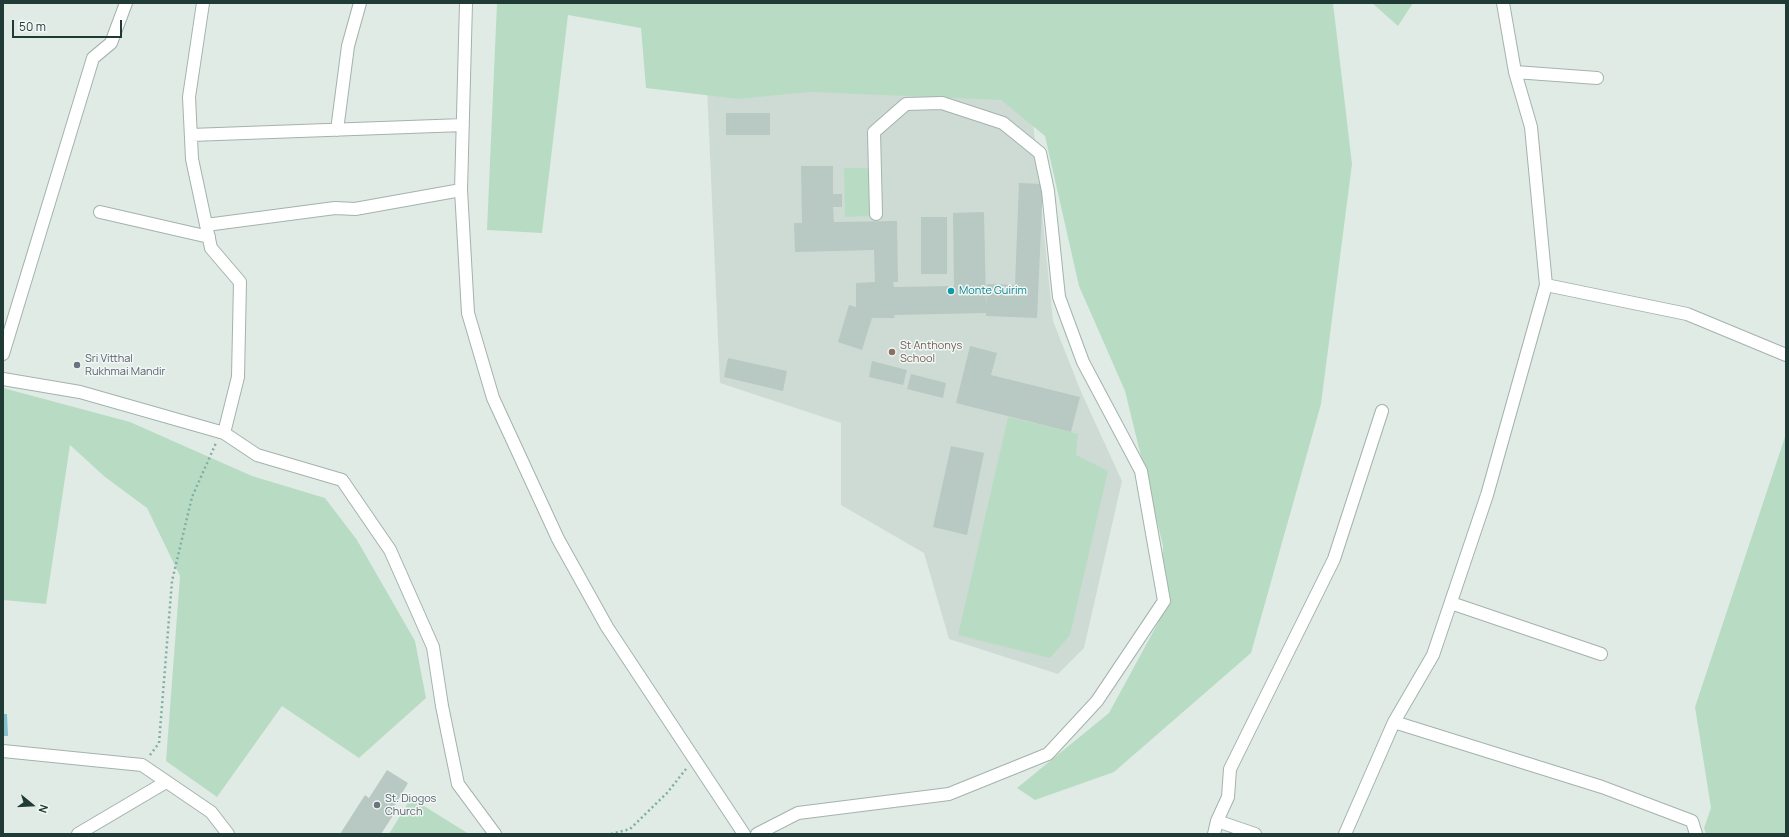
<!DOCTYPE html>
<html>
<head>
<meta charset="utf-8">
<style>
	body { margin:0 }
	#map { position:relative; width:1789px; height:837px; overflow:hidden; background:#e0ebe6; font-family:Manrope,sans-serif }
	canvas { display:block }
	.frame { position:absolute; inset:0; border:4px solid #203b35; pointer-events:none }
	.north { position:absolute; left:12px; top:785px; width:40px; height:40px; -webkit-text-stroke:3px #f0f7f4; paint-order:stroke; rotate:108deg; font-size:11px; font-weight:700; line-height:16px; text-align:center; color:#203b35 }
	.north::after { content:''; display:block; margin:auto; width:14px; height:18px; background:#203b35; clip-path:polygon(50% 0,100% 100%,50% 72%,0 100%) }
	.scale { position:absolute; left:12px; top:20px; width:110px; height:18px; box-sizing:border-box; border:2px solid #203b35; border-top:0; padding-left:5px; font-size:12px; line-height:14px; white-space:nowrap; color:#203b35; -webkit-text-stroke:3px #f0f7f4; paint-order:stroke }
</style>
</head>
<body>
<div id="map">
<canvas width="1789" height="837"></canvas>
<div class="frame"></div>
<div class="north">N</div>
<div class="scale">50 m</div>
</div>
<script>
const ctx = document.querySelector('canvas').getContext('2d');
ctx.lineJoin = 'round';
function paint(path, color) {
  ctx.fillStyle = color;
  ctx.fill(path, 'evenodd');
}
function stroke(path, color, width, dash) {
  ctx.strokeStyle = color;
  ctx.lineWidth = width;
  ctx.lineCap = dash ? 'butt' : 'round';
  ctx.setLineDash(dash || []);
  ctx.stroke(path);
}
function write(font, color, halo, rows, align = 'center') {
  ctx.font = font + ' Manrope,sans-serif';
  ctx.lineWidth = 3;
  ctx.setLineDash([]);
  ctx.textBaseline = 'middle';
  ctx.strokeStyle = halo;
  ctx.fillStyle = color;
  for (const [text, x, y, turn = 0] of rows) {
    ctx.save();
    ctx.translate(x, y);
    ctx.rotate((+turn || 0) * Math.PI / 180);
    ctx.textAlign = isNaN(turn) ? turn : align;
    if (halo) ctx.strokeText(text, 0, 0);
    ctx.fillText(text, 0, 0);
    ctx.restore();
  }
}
paint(new Path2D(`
	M935,79L1031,103L1053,321L1082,394L1122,481L1084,648L1058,674L949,639L924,553L841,505V423L720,383L707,87Z`), '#cedbd5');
paint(new Path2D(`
	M497,3H1333L1352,164L1321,404L1251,653L1114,772L1035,800L1017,788L1109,713L1159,621L1163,546L1125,391L1079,286L1045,136L1001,100L810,92L738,99L646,88L641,28L568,15L542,233L487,230Z
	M1372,3H1413L1398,26Z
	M844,168H872V216L845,217Z
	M3,388L130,422L252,476L325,498L357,540L415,641L426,698L359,758L282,706L217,797L166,761L180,576L147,508L105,477L70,445L46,604L3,600Z
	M1008,417L1078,434L1076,455L1108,471L1070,635L1050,658L958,635Z
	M1786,434V834H1706L1704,828L1711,808L1695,707Z
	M411,798L469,834H389Z`), '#b8dcc3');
paint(new Path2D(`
	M3,714H7L8,736H3Z`), '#87c3d1');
paint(new Path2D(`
	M726,113H770V135H726Z
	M801,166H833V194H842V207H833L834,222L897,221L898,282H893L894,287L954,286L953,213L984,212L986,307L987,284L1015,285L1019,183L1043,184L1037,318L986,316V313L894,315L895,318H872L862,350L838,342L849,305L856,307V283L875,282L874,250L795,252L794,223H802Z
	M921,217H947V274H921Z
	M970,346L997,353L991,375L1080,397L1071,432L956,403Z
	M728,358L787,371L783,391L724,377Z
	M872,361L907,370L903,385L869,377Z
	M911,374L946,383L943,398L907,389Z
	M951,446L984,453L967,535L933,527Z
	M387,770L408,783L391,812L394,814L381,834H340L365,795L369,798Z`), '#b8c8c2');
const minor = new Path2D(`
	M203,3L189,97L192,159L211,248L240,282L238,377L224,433
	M466,3L461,190L468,313L493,398L558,539L607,627L744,834
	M1515,72L1597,78
	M337,130L348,46L360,3
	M191,135L463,125
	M100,212L209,237
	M206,225L335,208L355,209L461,190
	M1546,285L1687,314L1786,355
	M3,354L93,58L111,43L126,3
	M3,379L80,392L224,433L257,455L342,480L390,550L433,647L442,706L458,784L495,834
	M1451,603L1601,654
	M1394,722L1602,787L1692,821L1696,834
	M3,751L142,765L211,812L228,834
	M1217,821L1255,834
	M78,834L166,782
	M757,834L798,813L949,794L1048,754L1097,701L1164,601L1141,471L1083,362L1059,297L1048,191L1040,153L1003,123L942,103L906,104L874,132L876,214
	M1214,834L1217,821L1228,797L1230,769L1334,559L1382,411
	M1345,834L1394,722L1433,655L1487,495L1546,285L1531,127L1515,72L1503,3`);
stroke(minor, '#a3b3ad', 14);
stroke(new Path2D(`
	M150,755L159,743L172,581L192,497L216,443
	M611,834L630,829L667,793L686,769`), '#80afa2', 2.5, [2, 3]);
stroke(minor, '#fff', 12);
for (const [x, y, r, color] of [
	[951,291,4,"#0f9aa8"],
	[892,352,4,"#8d6e63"],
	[77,365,4,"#6b7280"],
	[377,805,4,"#6b7280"]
]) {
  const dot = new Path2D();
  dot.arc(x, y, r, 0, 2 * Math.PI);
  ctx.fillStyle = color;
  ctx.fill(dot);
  stroke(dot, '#f0f7f4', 1.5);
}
write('11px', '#0d838f', '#f0f7f4', [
	["Monte Guirim",959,291]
], 'left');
write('11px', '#785e54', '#f0f7f4', [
	["St Anthonys",900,346],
	["School",900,359]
], 'left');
write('11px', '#5b616d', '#f0f7f4', [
	["Sri Vitthal",85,359],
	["Rukhmai Mandir",85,372],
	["St. Diogos",385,799],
	["Church",385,812]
], 'left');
</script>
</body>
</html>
